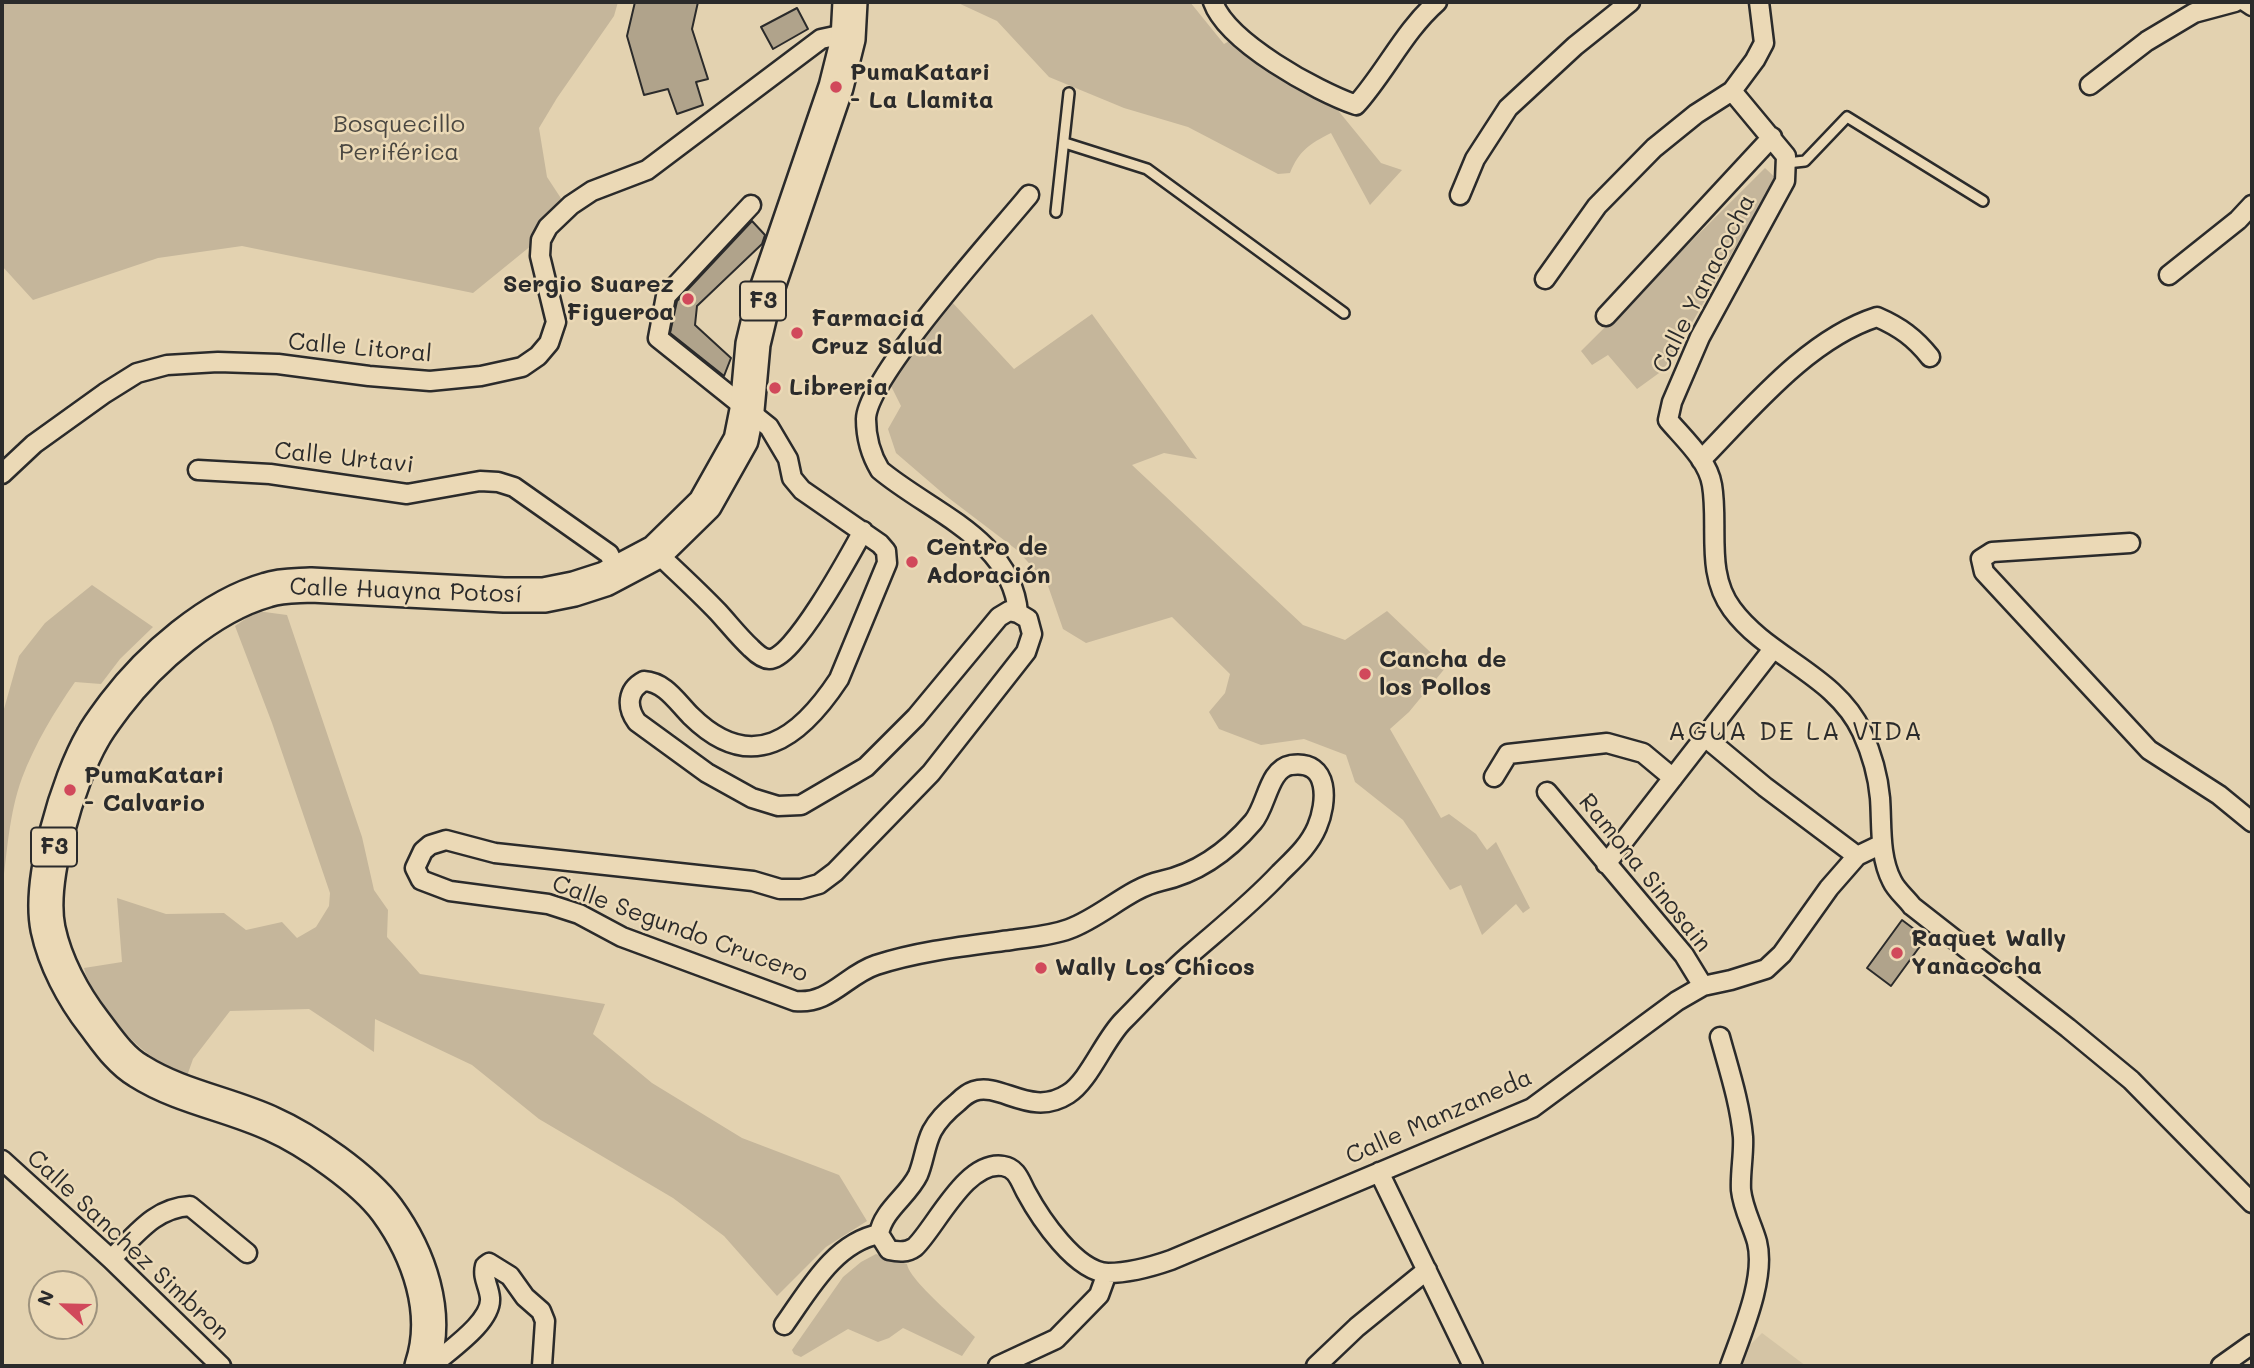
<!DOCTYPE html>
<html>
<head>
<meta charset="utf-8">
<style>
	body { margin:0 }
	#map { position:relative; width:2254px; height:1368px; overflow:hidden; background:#e3d2b0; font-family:Mali,sans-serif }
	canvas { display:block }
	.frame { position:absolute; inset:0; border:4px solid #2b2b2b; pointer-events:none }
	.north { position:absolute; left:28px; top:1270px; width:70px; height:70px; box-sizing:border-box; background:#ebd9b6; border:2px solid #9e937e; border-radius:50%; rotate:292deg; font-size:19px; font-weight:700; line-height:28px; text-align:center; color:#2b2b2b }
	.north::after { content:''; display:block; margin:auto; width:24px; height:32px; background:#d1495b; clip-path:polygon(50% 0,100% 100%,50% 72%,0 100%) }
</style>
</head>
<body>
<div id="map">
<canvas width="2254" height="1368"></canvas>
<div class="frame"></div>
<div class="north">N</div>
</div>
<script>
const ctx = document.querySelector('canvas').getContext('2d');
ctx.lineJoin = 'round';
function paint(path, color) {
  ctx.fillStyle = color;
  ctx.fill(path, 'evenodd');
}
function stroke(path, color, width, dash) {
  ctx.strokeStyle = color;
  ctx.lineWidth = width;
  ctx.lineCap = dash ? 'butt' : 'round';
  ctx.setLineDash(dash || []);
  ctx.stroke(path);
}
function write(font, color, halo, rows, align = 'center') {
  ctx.font = font + ' Mali,sans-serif';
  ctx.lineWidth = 5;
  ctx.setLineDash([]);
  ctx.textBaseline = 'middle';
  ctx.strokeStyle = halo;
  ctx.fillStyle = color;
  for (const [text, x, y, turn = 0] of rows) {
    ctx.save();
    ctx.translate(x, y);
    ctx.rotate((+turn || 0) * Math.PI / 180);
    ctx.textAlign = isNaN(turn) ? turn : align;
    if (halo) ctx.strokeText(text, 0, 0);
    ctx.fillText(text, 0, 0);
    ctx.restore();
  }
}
paint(new Path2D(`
	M1762,1333L1806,1366H1737L1740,1355Z`), '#d4c4a5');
paint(new Path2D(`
	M2,2H618L614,16L557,98L539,128L547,177L568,209L532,245L473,293L242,246L158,258L33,300L2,266Z
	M956,2H1190L1224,44L1242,34L1305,70L1381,163L1402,170L1370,205L1331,133C1309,144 1299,151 1290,173L1278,174L1188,127L1124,108L1049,77L997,21Z
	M1765,168L1781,183L1736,246L1666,368L1637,389L1608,355L1592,365L1581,351Z
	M951,301L1014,369L1092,314L1197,459L1164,453L1132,465L1303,625L1345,640L1387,611L1446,667L1409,712L1390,729L1441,818L1449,814L1476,834L1487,850L1496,842L1530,908L1523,913L1516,904L1482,935L1461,885L1450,890L1403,820L1355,782L1346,755L1304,739L1261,745L1219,729L1209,712L1225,693L1230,674L1172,617L1086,643L1063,629L1047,583L1017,550L946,496L896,453L888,429L901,406L889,382L917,340Z
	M92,585L153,627L120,659L101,684L75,682C54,712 35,744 22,778C9,813 7,854 2,891V716L19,656L45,623Z
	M257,611L287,615L362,837L374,890L388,910L387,937L420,974L605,1004L593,1034L652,1083L742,1138L839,1175L867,1221L826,1247L777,1296L724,1236L673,1198L539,1119L472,1065L375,1019L374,1052L309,1009L230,1011L193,1059L187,1076C146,1057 126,1039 102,1002C94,990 87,981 84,968L122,962L117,898L166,914L224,913L246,930L282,922L297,938L316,927L329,906L330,893L272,723L235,626Z
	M876,1254L907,1264C909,1280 961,1323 975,1337L962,1356L903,1328L889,1338L878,1342L848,1329L801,1357L794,1354L792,1350L843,1277L861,1262Z`), '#c5b69b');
const building = new Path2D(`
	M635,2H698L692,29L708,79L696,82L703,105L677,114L668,89L644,95L627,36Z
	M797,8L808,29L773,49L761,27Z
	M752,221L765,235L762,244L697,306L695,325L731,358L724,376L670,333L677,301Z
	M1902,920L1926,938L1891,986L1867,968Z`);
paint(building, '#b0a38b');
stroke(building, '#2b2b2b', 2);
const lane = new Path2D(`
	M1065,143L1147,169L1344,313
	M1787,163L1805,161L1847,117L1983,201
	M1056,212L1069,93`);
const street = new Path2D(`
	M1213,2C1227,42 1316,91 1356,105C1385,73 1404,31 1437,2
	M2246,2L2252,6
	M2090,85L2147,41L2194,13L2235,2
	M1732,91L1786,156L1785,181L1700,337L1672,402L1668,420C1684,439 1708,460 1712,485C1719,526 1705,573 1732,609C1768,658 1836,675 1862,732C1871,752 1878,775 1880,798C1882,825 1879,856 1892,881C1896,890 1906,898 1912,906L2068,1028L2131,1080L2252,1203
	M1460,195L1475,159L1508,108L1575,46L1630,2
	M751,205L666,296L658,338L769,427L788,459L792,478L802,490L880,544L886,551L887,563L839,679C800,738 752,776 691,716C677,702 665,682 644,681C627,690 626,707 637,722L707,773L752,798L778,806L801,805L866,767L916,717L999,617L1009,611L1018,613L1028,619L1032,634L1026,652L931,773L835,872L819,884L801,889H780L753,881L495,853L446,840L430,845L423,851L415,868L421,880L450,891L548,904L579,914L622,937L795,1001C829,1005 846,975 876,965C919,951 966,946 1011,940C1031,937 1050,936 1069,929C1102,917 1129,888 1161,881C1198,873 1229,850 1253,822C1267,806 1268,769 1291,765C1331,759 1327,804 1317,827C1309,846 1294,859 1280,873C1253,902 1223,926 1193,952C1168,973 1146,998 1123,1021C1104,1040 1089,1081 1068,1094C1031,1118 1001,1082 974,1091C968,1093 962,1098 958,1102C948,1110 938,1120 932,1131C925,1145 924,1161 918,1175C908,1196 883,1210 879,1234L889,1250C898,1252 907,1253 915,1247C936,1227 966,1160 1003,1166C1017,1168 1020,1181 1026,1192C1040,1218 1076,1272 1108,1273C1130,1273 1151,1267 1171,1260L1532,1108L1677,1001L1703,986L1731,980L1766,969L1782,954L1829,888L1857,856L1882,844
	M2169,275L2238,220L2252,205
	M1545,279L1597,206L1654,148L1696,114L1732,91L1755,60L1764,43L1759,2
	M1606,316L1772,137
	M1701,460C1751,409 1808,339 1877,317C1900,327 1915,338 1930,357
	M198,470L270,474L407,494L480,481L498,482L514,487L609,554L618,573
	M2,474L34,444L105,393L137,373L167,365L218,362L278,364L369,376L430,381L481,376L522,367L538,356L549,343L556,322L540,256L541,240L548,227L571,205L592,191L647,170L821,39L835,36L848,39
	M2130,543L1992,552L1981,559L1984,572L2149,750L2219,795L2252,822
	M656,552C677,572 698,591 718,612C729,624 739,637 751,648C756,653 763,659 769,659C792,662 851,553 863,531
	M1018,613C1012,539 930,512 880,470C871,455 866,437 866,419C867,377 997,234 1029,195
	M1705,737L1765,787L1857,856
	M1494,777L1508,754L1607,743L1643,753L1673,778
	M1547,792L1684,955L1703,986
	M1606,864L1773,649
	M1720,1037C1729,1070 1740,1103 1743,1137C1744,1154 1740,1173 1741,1190C1743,1209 1752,1224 1757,1242C1766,1278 1742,1332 1730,1366
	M2,1160L111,1259L221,1366
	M1379,1172L1473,1366
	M111,1259C136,1235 154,1208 190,1206L247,1253
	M784,1325C809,1290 834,1243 879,1234
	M424,1362L435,1363C452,1348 492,1321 490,1298C489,1286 482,1278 485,1266L489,1263L510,1276L525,1297L541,1311L545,1321L542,1366
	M998,1366L1056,1339L1099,1295L1107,1273
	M1316,1366L1357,1327L1427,1270
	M2221,1366L2252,1344`);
const highway = new Path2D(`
	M422,1366C440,1313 419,1254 387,1210C364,1179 308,1140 272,1124C229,1104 180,1097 139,1071C120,1060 107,1040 94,1023C73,996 55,962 48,929C38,880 68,780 93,737C99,726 107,716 115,705C150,659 210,606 267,590C281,585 296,586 311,585L504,595H544L574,589L605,579L656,552L705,504L741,440L747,410L753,344L764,298L836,87L848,39L850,2`);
stroke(lane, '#2b2b2b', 14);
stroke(street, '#2b2b2b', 23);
stroke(highway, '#2b2b2b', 38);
stroke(lane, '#ebd9b6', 9);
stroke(street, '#ebd9b6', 18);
stroke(highway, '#ebd9b6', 33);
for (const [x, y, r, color] of [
	[836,87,7,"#d1495b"],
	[688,299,7,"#d1495b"],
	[797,333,7,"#d1495b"],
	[775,388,7,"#d1495b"],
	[912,562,7,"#d1495b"],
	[1365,674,7,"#d1495b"],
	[70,790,7,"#d1495b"],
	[1897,953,7,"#d1495b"],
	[1041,968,7,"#d1495b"]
]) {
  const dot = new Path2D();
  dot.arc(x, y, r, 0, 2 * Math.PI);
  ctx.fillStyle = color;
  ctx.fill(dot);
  stroke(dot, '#ebd9b6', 2.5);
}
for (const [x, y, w] of [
	[763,301,46],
	[54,847,46]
]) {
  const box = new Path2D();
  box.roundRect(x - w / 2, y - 19.5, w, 39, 5);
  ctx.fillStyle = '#ebd9b6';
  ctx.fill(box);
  stroke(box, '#2b2b2b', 2);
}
write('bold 23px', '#2b2b2b', null, [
	["F3",763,301],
	["F3",54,847]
]);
write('bold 24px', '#2b2b2b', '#ebd9b6', [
	["PumaKatari",850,73],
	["- La Llamita",850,101],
	["Sergio Suarez",674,285,"right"],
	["Figueroa",674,313,"right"],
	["Farmacia",811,319],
	["Cruz Salud",811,347],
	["Libreria",789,388],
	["Centro de",926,548],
	["Adoración",926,576],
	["Cancha de",1379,660],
	["los Pollos",1379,688],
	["PumaKatari",84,776],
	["- Calvario",84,804],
	["Raquet Wally",1911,939],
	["Yanacocha",1911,967],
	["Wally Los Chicos",1055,968]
], 'left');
write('24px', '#4a4741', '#ebd9b6', [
	["Bosquecillo",399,125],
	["Periférica",399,153]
]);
write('24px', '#2b2b2b', '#ebd9b6', [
	["Calle Yanacocha",1704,284,-63],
	["Calle Litoral",360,348,5],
	["Calle Urtavi",344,458,6],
	["Calle Huayna Potosí",406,591,2],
	["Ramona Sinosain",1645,873,51],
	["Calle Segundo Crucero",680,929,20],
	["Calle Manzaneda",1439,1117,-24],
	["Calle Sanchez Simbron",128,1245,43]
]);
ctx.letterSpacing = '2px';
write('26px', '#2b2b2b', '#ebd9b6', [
	["AGUA DE LA VIDA",1796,732]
]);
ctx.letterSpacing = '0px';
</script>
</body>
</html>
